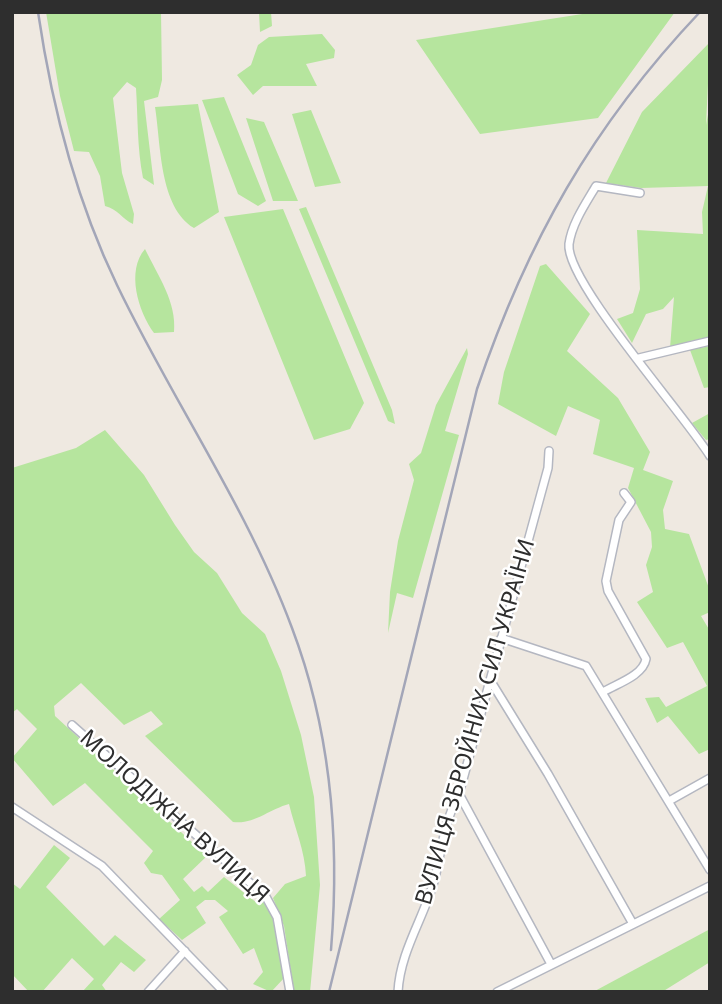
<!DOCTYPE html>
<html>
<head>
<meta charset="utf-8">
<style>
	body { margin:0 }
	#map { position:relative; width:722px; height:1004px; overflow:hidden; background:#efe9e1; font-family:"Noto Sans",sans-serif }
	canvas { display:block }
	.frame { position:absolute; inset:0; border:14px solid #2e2e2e; pointer-events:none }
</style>
</head>
<body>
<div id="map">
<canvas width="722" height="1004"></canvas>
<div class="frame"></div>
</div>
<script>
const ctx = document.querySelector('canvas').getContext('2d');
ctx.lineJoin = 'round';
function paint(path, color) {
  ctx.fillStyle = color;
  ctx.fill(path, 'evenodd');
}
function stroke(path, color, width, dash) {
  ctx.strokeStyle = color;
  ctx.lineWidth = width;
  ctx.lineCap = dash ? 'butt' : 'round';
  ctx.setLineDash(dash || []);
  ctx.stroke(path);
}
function write(font, color, halo, rows, align = 'center') {
  ctx.font = font + ' "Noto Sans",sans-serif';
  ctx.lineWidth = 5;
  ctx.setLineDash([]);
  ctx.textBaseline = 'middle';
  ctx.strokeStyle = halo;
  ctx.fillStyle = color;
  for (const [text, x, y, turn = 0] of rows) {
    ctx.save();
    ctx.translate(x, y);
    ctx.rotate((+turn || 0) * Math.PI / 180);
    ctx.textAlign = isNaN(turn) ? turn : align;
    if (halo) ctx.strokeText(text, 0, 0);
    ctx.fillText(text, 0, 0);
    ctx.restore();
  }
}
paint(new Path2D(`
	M46,12H161L162,80L158,97L144,101L154,185L143,178C137,147 138,119 136,88L127,82L113,98L122,173L134,214L133,224C122,219 118,209 105,206L100,176L89,152L74,151L60,96Z
	M259,12H271L272,26L260,32Z
	M595,12H675L598,118L480,134L416,40Z
	M322,34L335,50L334,58L306,64L317,86H263L253,95L237,75L251,65L258,45L269,37Z
	M710,42L706,125L710,104V338L670,348L674,297L663,309L646,314L632,343L617,319L633,313L640,289L637,230L703,234L702,212L708,186L641,188L606,183L642,112Z
	M224,97L266,201L258,206L238,194L202,100Z
	M198,104L219,212L194,228C159,207 161,144 155,107Z
	M311,110L341,183L315,187L292,114Z
	M246,118L264,122L298,201H273Z
	M306,207L392,410L395,424L388,421L299,209Z
	M283,209L364,403L350,429L314,440L224,217Z
	M145,249C158,276 177,302 174,332L154,333C138,311 126,271 145,249Z
	M546,264L590,314L567,351L618,398L650,452L643,470L673,481L663,510L665,529L689,534L710,591V612L701,616L710,631V749L699,754L668,716L657,723L645,698L659,697L666,707L707,686L683,642L667,648L637,602L653,592L646,565L652,547L651,532L628,488L634,468L593,454L600,420L568,406L556,436L498,404L504,372L540,266Z
	M710,346V387L704,388L690,350Z
	M467,348L468,354L445,431L459,435L413,598L397,593L388,633L390,592L398,541L414,480L409,464L421,453L436,405Z
	M710,413V439L706,440L692,423Z
	M105,430L144,475L175,525L194,552L217,573L242,613L265,634L281,671L301,735L314,797L320,885L310,992H294L284,926L273,898L285,884L306,876C305,851 295,829 289,804C270,809 253,825 233,822L145,736L163,724L151,711L124,725L81,683L54,706L55,716L207,856L183,879L194,892L202,886L208,892L224,877L257,903L261,900C279,918 281,953 285,977L271,992L253,984L263,972L254,948L243,954L219,917L228,911L215,900H205L196,907L206,923L182,940L159,919L180,900L162,875L151,873L144,863L153,851L85,783L53,806L12,758L37,729L17,709L12,713V468L76,448Z
	M54,845L70,858L46,887L104,946L115,935L146,960L134,972L121,962L102,985L107,992H82L94,979L72,958L42,992H29L12,974V883L20,889Z
	M710,929V962L662,992H593Z`), '#b6e59e');
const minor = new Path2D(`
	M640,193L596,186C586,203 572,223 569,244C565,281 684,414 710,456
	M639,358L710,341
	M501,638L586,666L710,870
	M490,680L548,774L633,924
	M603,692C616,684 643,676 646,659L608,591L606,581L619,520L631,502L624,493
	M72,725L266,897L277,917L290,992
	M459,794L551,964
	M669,801L710,778
	M12,807L102,866L224,992
	M148,992L185,951
	M398,992C400,951 425,916 435,878C442,848 444,822 459,794L548,468L549,451
	M497,992L710,886`);
stroke(minor, '#b4b7c1', 10);
stroke(minor, '#fff', 7);
stroke(new Path2D(`
	M38,12C52,107 75,198 117,285C172,400 247,507 292,628C331,731 340,841 331,950
	M329,992L477,389C527,242 592,126 700,12`), '#a3a6b8', 2.5);
write('23px', '#2e2e2e', '#fff', [
	["ВУЛИЦЯ ЗБРОЙНИХ СИЛ УКРАЇНИ",476,722,-74],
	["МОЛОДІЖНА ВУЛИЦЯ",174,817,42]
]);
</script>
</body>
</html>
